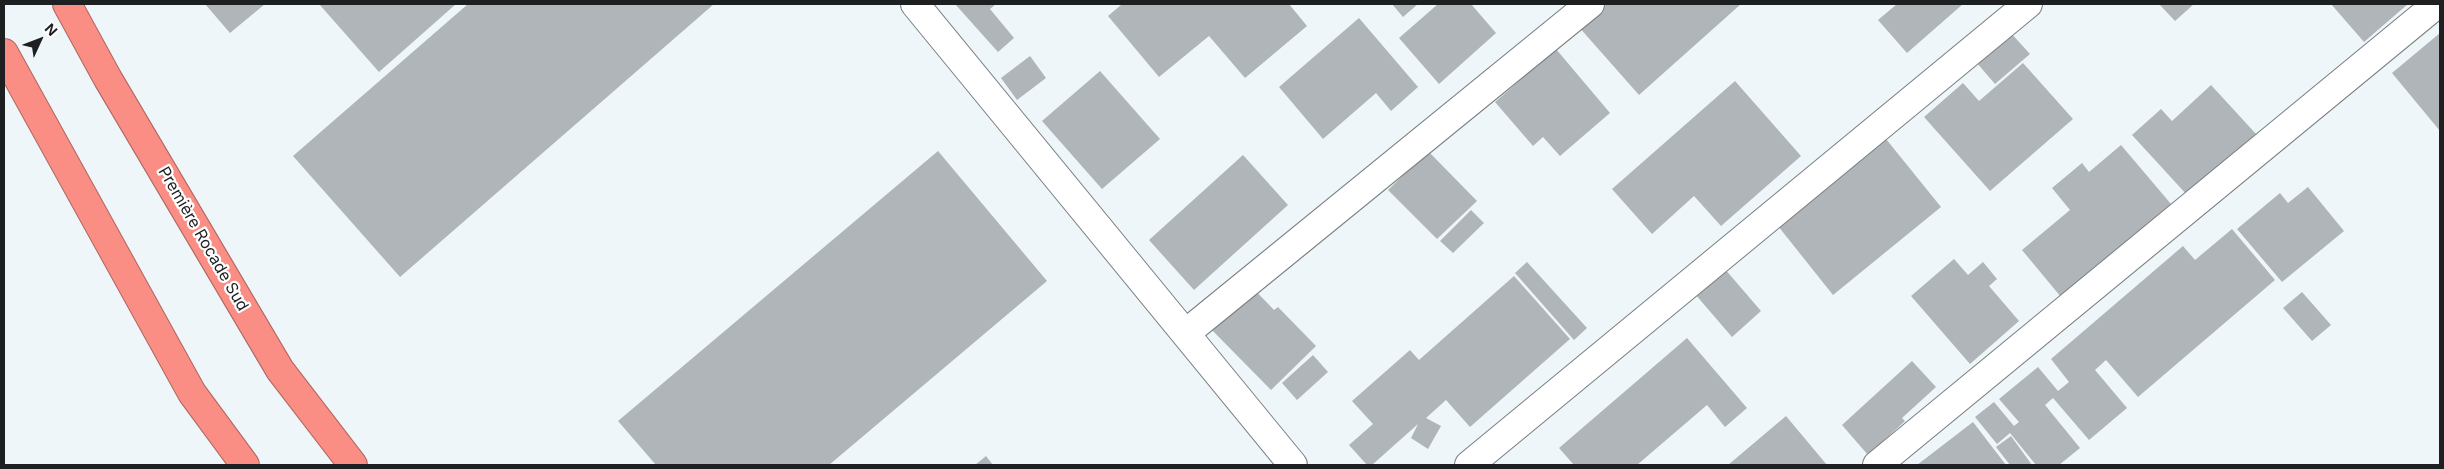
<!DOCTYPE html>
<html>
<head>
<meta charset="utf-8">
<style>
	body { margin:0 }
	#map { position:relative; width:2444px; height:469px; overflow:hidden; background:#eff6f9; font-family:Inter,sans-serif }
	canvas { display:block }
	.frame { position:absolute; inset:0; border:5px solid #1d1f21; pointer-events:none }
	.north { position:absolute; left:15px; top:15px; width:50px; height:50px; -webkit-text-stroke:4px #fff; paint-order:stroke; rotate:47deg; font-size:14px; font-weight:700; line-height:20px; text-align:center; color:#1d1f21 }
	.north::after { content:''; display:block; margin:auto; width:18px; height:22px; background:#1d1f21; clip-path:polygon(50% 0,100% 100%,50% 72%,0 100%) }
</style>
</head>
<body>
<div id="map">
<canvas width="2444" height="469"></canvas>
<div class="frame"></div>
<div class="north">N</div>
</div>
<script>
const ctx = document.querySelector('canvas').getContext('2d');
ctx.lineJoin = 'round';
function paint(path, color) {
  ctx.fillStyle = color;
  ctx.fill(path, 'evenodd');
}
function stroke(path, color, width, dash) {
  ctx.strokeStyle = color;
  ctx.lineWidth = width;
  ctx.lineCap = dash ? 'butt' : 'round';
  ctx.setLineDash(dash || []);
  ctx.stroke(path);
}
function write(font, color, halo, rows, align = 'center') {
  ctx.font = font + ' Inter,sans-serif';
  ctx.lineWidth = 4.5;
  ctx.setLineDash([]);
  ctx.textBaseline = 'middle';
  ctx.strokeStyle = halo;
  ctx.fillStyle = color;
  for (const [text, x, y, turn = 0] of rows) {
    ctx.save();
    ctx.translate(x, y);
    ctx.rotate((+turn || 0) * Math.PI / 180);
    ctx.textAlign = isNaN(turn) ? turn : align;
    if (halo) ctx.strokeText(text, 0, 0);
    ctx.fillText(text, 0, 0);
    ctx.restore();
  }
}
paint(new Path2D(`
	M205,4H265L230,33Z
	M319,4H456L379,72Z
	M468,4H714L400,277L293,156Z
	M955,4H996L990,9L1014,38L998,52Z
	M1120,4H1289L1307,26L1245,78L1209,36L1159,77L1108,16L1121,5Z
	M1392,4H1418L1403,17Z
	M1438,4H1471L1496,33L1439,84L1399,38Z
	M1603,4H1741L1639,95L1578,26Z
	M1897,4H1963L1907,53L1878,20Z
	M2159,4H2194L2175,21Z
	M2331,4H2408L2364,42Z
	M1359,18L1418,87L1391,111L1376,93L1323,139L1279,87Z
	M2010,32L2030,54L1995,84L1976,62Z
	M2440,33V131L2392,73Z
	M1556,49L1610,113L1560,156L1543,137L1533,146L1495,102Z
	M1030,56L1046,78L1017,100L1001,78Z
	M2023,63L2073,119L1990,191L1924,117L1963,83L1979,101Z
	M1100,71L1160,139L1102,189L1042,121Z
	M1735,81L1801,156L1721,226L1694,196L1652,234L1612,189Z
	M2211,85L2257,135L2188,196L2132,135L2161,109L2172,121Z
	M1886,139L1941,207L1833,295L1778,226Z
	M2121,145L2171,204L2061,297L2022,250L2070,210L2052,188L2082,163L2089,172Z
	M938,151L1047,281L829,465H656L618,421Z
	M1428,151L1477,201L1437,239L1388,190Z
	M1243,155L1288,205L1194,290L1149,240Z
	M2308,187L2344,231L2282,282L2237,229L2280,193L2288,203Z
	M1471,210L1484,223L1453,253L1440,241Z
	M2232,229L2275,280L2138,397L2106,360L2095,370L2127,408L2089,440L2053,398L2045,405L2080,448L2059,465H2036L2010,433L1997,444L1975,417L1994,402L2014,426L2019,422L1999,399L2038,367L2058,391L2069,382L2051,359L2183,246L2195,260Z
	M1954,259L1968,275L1983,262L1997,279L1989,286L2019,321L1970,364L1911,296Z
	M1527,262L1587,328L1574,340L1515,273Z
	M1724,268L1761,311L1732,337L1695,294Z
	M1514,276L1570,339L1470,427L1446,400L1426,418L1441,426L1428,449L1411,438L1418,424L1372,465H1367L1349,445L1373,424L1352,401L1410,350L1419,360Z
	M1249,284L1274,310L1278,307L1316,346L1271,390L1207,325Z
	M2302,292L2331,325L2312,341L2283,308Z
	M1687,338L1747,408L1725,427L1707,405L1637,465H1574L1559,448Z
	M1313,355L1328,372L1297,400L1282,383Z
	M1912,361L1936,387L1902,418L1905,421L1868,455L1842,425Z
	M1786,416L1827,465H1728Z
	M1973,422L2006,465H1917Z
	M2011,436L2032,465H2010L1996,447Z
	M986,456L993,465H975Z`), '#afb5b8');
const minor = new Path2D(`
	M915,4L1293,465
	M1186,333L1590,4
	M1469,465L2028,4
	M1877,465L2437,4`);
const motorway = new Path2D(`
	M67,4L108,79L280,370L353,465
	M4,53L192,393L245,465`);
stroke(minor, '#797f82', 30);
stroke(motorway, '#ad6661', 30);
stroke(minor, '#fff', 28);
stroke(motorway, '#fa8d84', 28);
write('16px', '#1d1f21', '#fff', [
	["Première Rocade Sud",203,239,60]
]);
</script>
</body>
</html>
